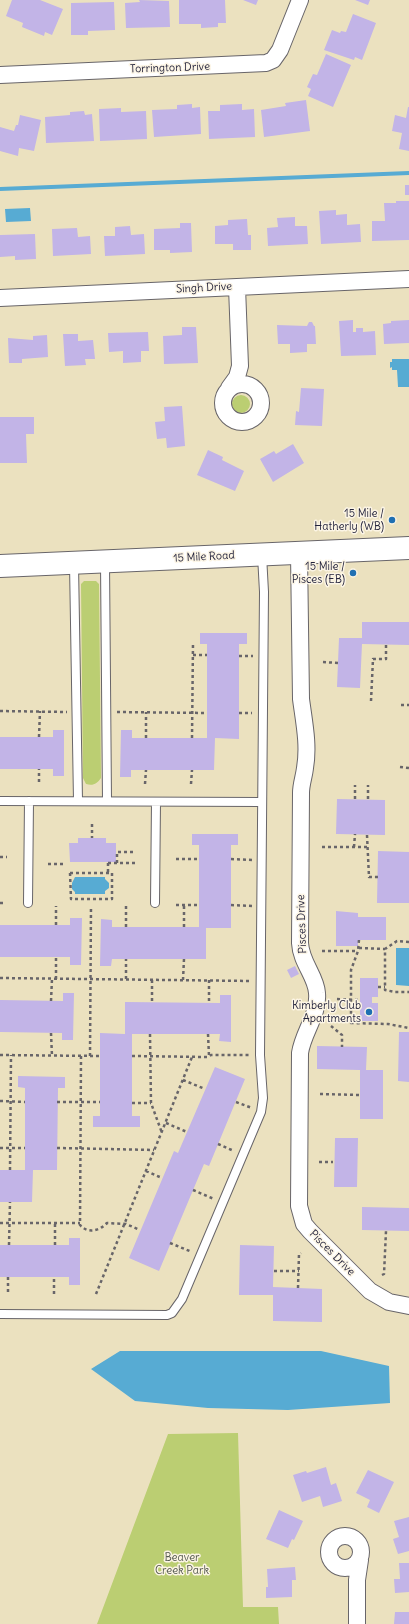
<!DOCTYPE html>
<html>
<head>
<meta charset="utf-8">
<style>
	body { margin:0 }
	canvas { display:block; background:#ebe1bf }
</style>
</head>
<body>
<canvas width="409" height="1624"></canvas>
<script>
const ctx = document.querySelector('canvas').getContext('2d');
ctx.lineJoin = 'round';
function paint(path, color) {
  ctx.fillStyle = color;
  ctx.fill(path, 'evenodd');
}
function stroke(path, color, width, dash) {
  ctx.strokeStyle = color;
  ctx.lineWidth = width;
  ctx.lineCap = dash ? 'butt' : 'round';
  ctx.setLineDash(dash || []);
  ctx.stroke(path);
}
function write(font, color, halo, rows, align = 'center') {
  ctx.font = font + ' Delius,sans-serif';
  ctx.lineWidth = 3;
  ctx.setLineDash([]);
  ctx.textBaseline = 'middle';
  ctx.strokeStyle = halo;
  ctx.fillStyle = color;
  for (const [text, x, y, turn = 0] of rows) {
    ctx.save();
    ctx.translate(x, y);
    ctx.rotate((+turn || 0) * Math.PI / 180);
    ctx.textAlign = isNaN(turn) ? turn : align;
    if (halo) ctx.strokeText(text, 0, 0);
    ctx.fillText(text, 0, 0);
    ctx.restore();
  }
}
paint(new Path2D(`
	M232 404a9 9 0 1 1 18 0a9 9 0 1 1-18 0Z
	M84,581H96L99,584L101,778C97,784 93,786 86,784L83,778L81,584Z
	M238,1433L243,1607H278L279,1624H97L168,1434Z`), '#bbce72');
paint(new Path2D(`
	M30,208L31,221L6,222L5,209Z
	M392,359H409V387H398L397,370H392V367L390,368V362H392Z
	M75,877H105V879L109,883V888L105,891V894H75V892L72,889V883Z
	M396,948H409V986L396,985Z
	M120,1351H321L389,1366L390,1403L288,1410L208,1408L135,1401L91,1369Z`), '#57abd3');
stroke(new Path2D(`
	M0,189L409,173`), '#57abd3', 4);
paint(new Path2D(`
	M12,0H40L63,9L52,35L45,32L44,36L22,27L23,23L6,16Z
	M139,0L169,1L170,27L126,28L125,3L140,2Z
	M179,0H225L226,23H218V27L201,28V24H179Z
	M243,0H258L256,5Z
	M355,0H370L368,5Z
	M114,2L115,30L88,31V35H71V3Z
	M353,14L376,23L362,60L355,57L354,60L324,50L332,30L340,33L341,31L346,32Z
	M326,54L351,65L333,107L308,96L311,89L307,87L313,74L317,75Z
	M306,100L310,131L264,137L261,110L286,106L285,103Z
	M192,104V108L200,107L201,134L154,137L152,110L177,109V105Z
	M242,104V110L254,109L255,137L209,139L208,111H220V105Z
	M408,107H409V151L399,149L402,133L392,131L395,115L406,118Z
	M121,108V112L146,111L147,139L100,141L99,109Z
	M84,111L85,115L92,114L94,141L46,143L45,117L70,115V112Z
	M20,115L41,120L34,151L19,148L18,156L0,151V127L14,131L16,125H18Z
	M405,185H409V195H405Z
	M396,201H409V240L372,241V221H385L384,203H396Z
	M336,210V215L347,214V225L360,224L361,242L321,244L319,211Z
	M295,217V226H307L308,244L268,246L267,228L278,227L277,218Z
	M247,219L248,235H251V250H233V244H215V226L228,225V220Z
	M180,223H191L192,252L170,253V250H154V229L180,228Z
	M130,226L131,235L144,234L145,254L105,256L104,236H115V227Z
	M77,228L78,237L90,236L91,254L53,256L52,229Z
	M35,234L36,259L15,260V256L0,257V235Z
	M353,320V332H356V328H363V332L375,331L376,355L341,356L339,321Z
	M409,320V343L384,344L383,324L391,323V321Z
	M309,322H312L314,326H315L316,344H307V352L290,353V344H278L277,325L307,326Z
	M182,327H196L198,363L164,364L163,336L182,335Z
	M148,332L149,351H141V362L123,363V351L109,352L108,333Z
	M63,334H78V341L93,340L95,359H85L86,365L65,366Z
	M47,335L48,357L22,359V363H9L8,338L33,340V336Z
	M301,388L324,389L322,426L295,425L296,411L299,412Z
	M182,406L185,446L167,448L166,438L157,439L155,422L165,421L164,407Z
	M0,417H34V434H26L27,463H0Z
	M293,444L304,463L273,482L260,459L274,451L276,454Z
	M208,450L223,457L222,460L244,471L235,491L197,475Z
	M362,622H409V645L362,644L360,688L337,687L339,638H362Z
	M200,633H247V644H239V739L215,738L214,770H131V777H120L121,730H132V738H207V644H200Z
	M53,730H64V776H53V769H0V737H53Z
	M337,799L385,800V835L336,834Z
	M192,834H238V845H231V928H206V959H112L111,966H100L101,919L112,920V927H199V845H192Z
	M78,838H106V843H116V862H70L69,843H78Z
	M378,851L409,852V903H377Z
	M336,911L358,913V917H386V940H358V946H336Z
	M70,918H82L81,965H70V957H0V925H70Z
	M295,966L299,974L291,978L287,970Z
	M360,978H378V997H372V1003H378V1021H360Z
	M63,993H74L73,1040H62V1033L0,1032V1000L63,1001Z
	M220,995H231V1042L219,1041L220,1034H132V1116H140V1127H93V1116H100V1033L125,1034V1002L220,1003Z
	M399,1032H409V1082L398,1081Z
	M317,1046L367,1047L366,1070H383V1119H360V1070L317,1069Z
	M215,1067L245,1079L209,1166L204,1164L159,1271L129,1258L174,1151L178,1153Z
	M18,1076L65,1077V1088H58L57,1170H33L32,1202H0V1170H25V1088L18,1087Z
	M335,1138H358L357,1187H334Z
	M362,1207L409,1208V1231L362,1230Z
	M69,1238H80V1285H69V1277H0V1245H69Z
	M240,1245L274,1246L273,1287L322,1289V1322L273,1321V1295H239Z
	M326,1467L331,1485L336,1483L342,1501L323,1507L320,1496L302,1502L293,1475L306,1471L307,1473Z
	M368,1470L394,1482L379,1513L367,1507L370,1500L356,1493Z
	M279,1510L303,1521L294,1540L292,1539L288,1548L266,1539Z
	M409,1517V1551L398,1554L393,1539L399,1537L394,1521Z
	M399,1563H409V1592L395,1593L394,1579H400Z
	M295,1567L296,1580H292V1597L266,1598V1587H268L267,1569Z
	M395,1612H409V1624H394Z`), '#c2b4e7');
const service = new Path2D(`
	M105,562L107,801
	M74,564L78,801
	M0,801L262,802
	M28,903L29,801
	M155,903L156,802
	M0,1314L167,1315L172,1313L182,1299L261,1112L263,1098L260,1055L264,592L262,555`);
const minor = new Path2D(`
	M0,75L266,63L273,60L280,50L300,0
	M0,298L409,279
	M223 403a19 19 0 1 1 38 0a19 19 0 1 1-38 0Z
	M229,388L237,377L240,366L237,287
	M299,553L301,699C304,722 309,745 305,768C304,777 301,784 301,793L300,943C301,963 316,976 317,993C319,1015 303,1032 300,1053L299,1206L304,1224L310,1231L370,1291L389,1302L409,1306
	M329 1552a16 16 0 1 1 32 0a16 16 0 1 1-32 0Z
	M357,1624V1580L360,1560`);
const secondary = new Path2D(`
	M0,566L409,548`);
stroke(service, '#686569', 10);
stroke(minor, '#686569', 18);
stroke(secondary, '#686569', 24);
stroke(new Path2D(`
	M193,655H207
	M239,656H253
	M323,662L338,663
	M371,701L373,659H386V645
	M401,705H409
	M0,711L67,712
	M117,712L207,713
	M239,713H252
	M39,737L40,711
	M146,738V712
	M192,738L193,643
	M400,767L409,768
	M39,782V769
	M145,784L146,770
	M191,784L192,770
	M355,799V785
	M368,799V785
	M92,824V838
	M367,835L369,877H378
	M322,847H367
	M354,847L355,834
	M0,857H7
	M176,859H199
	M231,859L253,860
	M108,863H135
	M108,863V873
	M117,863V852H135
	M48,864H66
	M70,873H112V899H71Z
	M0,903H6
	M176,905H199
	M231,905L252,906
	M126,906V927
	M56,925V906
	M184,927V905
	M359,940L358,951L351,970V1023L388,1024L409,1028
	M409,942L397,941L385,949V990L395,992H409
	M359,948L385,949
	M322,951H358
	M0,978L251,981
	M56,979V957
	M126,979V959
	M152,980V1002
	M183,980L184,959
	M209,980V1002
	M378,987H385
	M337,999L360,1000
	M51,1001L52,979
	M331,1026L342,1035V1047
	M51,1033L52,1056
	M150,1034L151,1103L162,1133
	M208,1034L209,1056
	M0,1055L100,1056
	M81,1056L80,1225C88,1234 99,1231 107,1223L126,1224L140,1230
	M90,1056L91,906
	M132,1056L207,1057L211,1055H251
	M183,1080L205,1089
	M320,1094L360,1095
	M0,1101L25,1102
	M57,1102H100
	M236,1102L252,1108
	M132,1103H151
	M166,1123L187,1132
	M218,1144L234,1151
	M0,1148H25
	M57,1148L154,1150
	M319,1162H333
	M10,1170L11,1055
	M146,1171L162,1178
	M193,1190L214,1199
	M0,1223H80
	M170,1243L192,1252
	M9,1245L10,1202
	M55,1245V1223
	M274,1271H299
	M382,1275L384,1274L386,1231
	M8,1277V1293
	M298,1288L299,1254L301,1253
	M54,1294V1277
	M96,1294L192,1057`), '#686569', 2.5, [3, 3]);
stroke(service, '#fff', 8);
stroke(minor, '#fff', 16);
stroke(secondary, '#fff', 22);
for (const [x, y, r, color] of [
	[392,520,4,"#1f6fb2"],
	[353,573,4,"#1f6fb2"],
	[369,1012,4,"#1f6fb2"]
]) {
  const dot = new Path2D();
  dot.arc(x, y, r, 0, 2 * Math.PI);
  ctx.fillStyle = color;
  ctx.fill(dot);
  stroke(dot, '#fcf5e5', 1.5);
}
write('11px', '#22223b', '#fcf5e5', [
	["Torrington Drive",170,68,-2],
	["Singh Drive",204,288,-3],
	["15 Mile Road",204,557,-3],
	["Pisces Drive",302,924,-92],
	["Pisces Drive",332,1253,45]
]);
write('11px', '#22223b', '#fcf5e5', [
	["15 Mile /",384,514],
	["Hatherly (WB)",384,527],
	["15 Mile /",345,567],
	["Pisces (EB)",345,580],
	["Kimberly Club",361,1006],
	["Apartments",361,1019]
], 'right');
write('11px', '#50564c', '#fcf5e5', [
	["Beaver",182,1558],
	["Creek Park",182,1571]
]);
</script>
</body>
</html>
